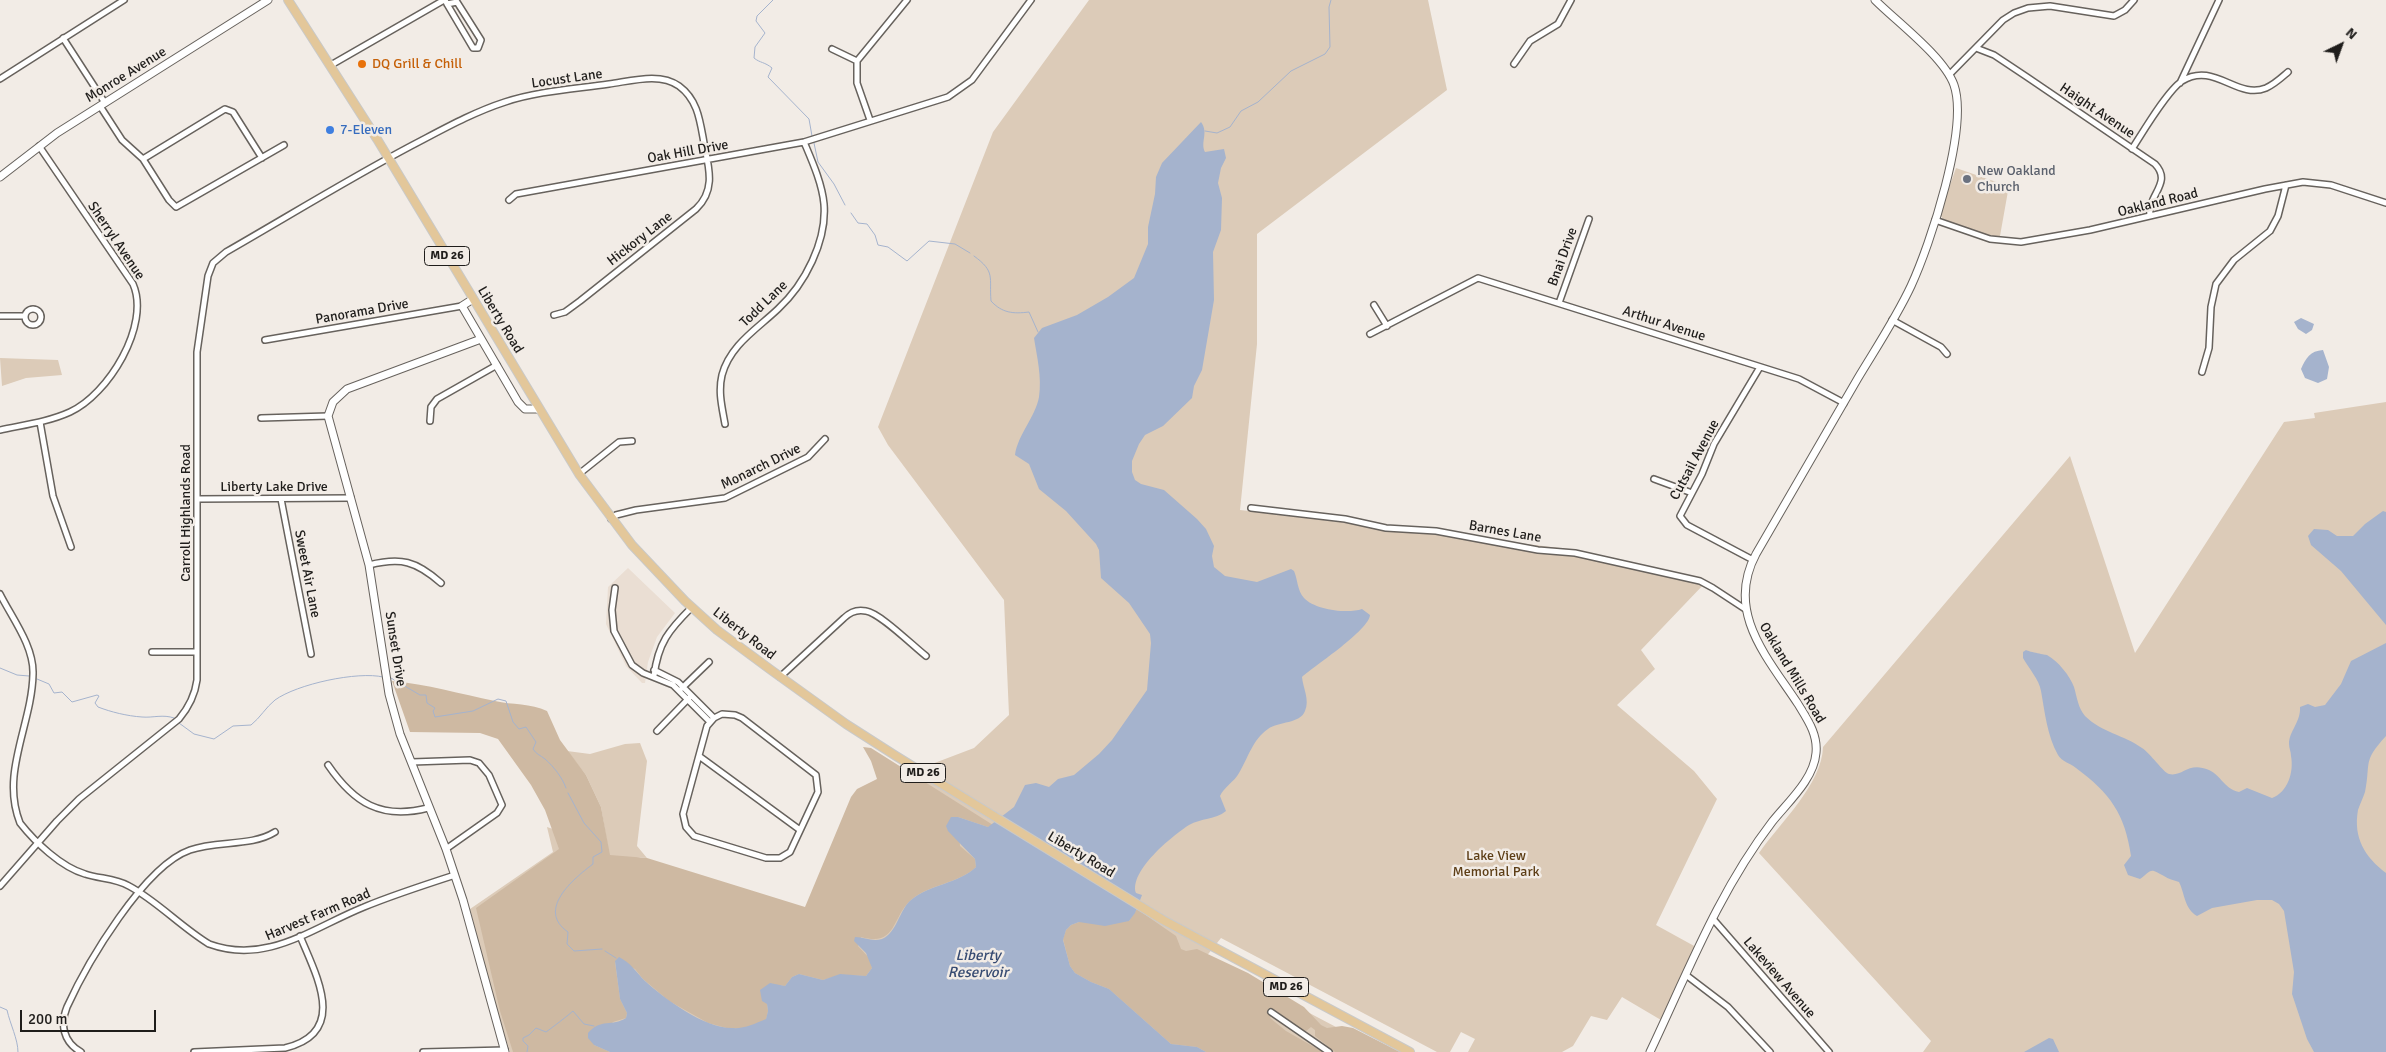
<!DOCTYPE html>
<html>
<head>
<meta charset="utf-8">
<style>
	body { margin:0 }
	#map { position:relative; width:2386px; height:1052px; overflow:hidden; background:#f2ece6; font-family:Signika,sans-serif }
	canvas { display:block }
	.north { position:absolute; left:2316px; top:20px; width:50px; height:50px; -webkit-text-stroke:4px #f2ece6; paint-order:stroke; rotate:42deg; font-size:14px; font-weight:700; line-height:20px; text-align:center; color:#1f1d1b }
	.north::after { content:''; display:block; margin:auto; width:18px; height:22px; background:#1f1d1b; clip-path:polygon(50% 0,100% 100%,50% 72%,0 100%) }
	.scale { position:absolute; left:20px; top:1010px; width:136px; height:22px; box-sizing:border-box; border:2px solid #1f1d1b; border-top:0; padding-left:6px; font-size:15px; line-height:18px; white-space:nowrap; color:#1f1d1b; -webkit-text-stroke:4px #f2ece6; paint-order:stroke }
</style>
</head>
<body>
<div id="map">
<canvas width="2386" height="1052"></canvas>
<div class="north">N</div>
<div class="scale">200 m</div>
</div>
<script>
const ctx = document.querySelector('canvas').getContext('2d');
ctx.lineJoin = 'round';
function paint(path, color) {
  ctx.fillStyle = color;
  ctx.fill(path, 'evenodd');
}
function stroke(path, color, width, dash) {
  ctx.strokeStyle = color;
  ctx.lineWidth = width;
  ctx.lineCap = dash ? 'butt' : 'round';
  ctx.setLineDash(dash || []);
  ctx.stroke(path);
}
function write(font, color, halo, rows, align = 'center') {
  ctx.font = font + ' Signika,sans-serif';
  ctx.lineWidth = 5;
  ctx.setLineDash([]);
  ctx.textBaseline = 'middle';
  ctx.strokeStyle = halo;
  ctx.fillStyle = color;
  for (const [text, x, y, turn = 0] of rows) {
    ctx.save();
    ctx.translate(x, y);
    ctx.rotate((+turn || 0) * Math.PI / 180);
    ctx.textAlign = isNaN(turn) ? turn : align;
    if (halo) ctx.strokeText(text, 0, 0);
    ctx.fillText(text, 0, 0);
    ctx.restore();
  }
}
paint(new Path2D(`
	M628,568L675,613L657,637L648,662L645,683H642L626,666L606,624L608,587Z`), '#eaded3');
paint(new Path2D(`
	M1089,0H1428L1447,90L1257,234V344L1240,510L1577,550L1705,583L1641,650L1655,669L1617,705L1694,771L1717,799L1656,925L1696,947L1661,1020L1622,997L1607,1020L1591,1016L1573,1046L1562,1052H1468L1475,1039L1461,1032L1450,1052H1437L1221,938L1205,958L1355,1037L1345,1052H510L495,1005L470,909L553,852L547,827L608,848L601,807L586,775L567,751L590,754L625,744L640,743L647,761L637,846L647,858L637,857L810,915L903,775L974,748L1009,715L1004,600L888,445L878,427L993,132Z
	M1956,168L2005,185L2008,191L2000,236L1998,238L1944,221L1940,214Z
	M0,358L58,360L62,375L26,378L2,386Z
	M2386,402V1052H1923L1931,1041L1759,853C1780,823 1822,784 1823,747L2070,456L2135,653L2284,422L2315,418L2314,413Z`), '#dccbb8');
paint(new Path2D(`
	M392,681C427,684 460,694 495,701C512,705 531,703 547,711L560,740L586,775L601,807L610,855L647,858L805,907L851,797L857,789L877,779L871,761L863,747L871,748L993,825L988,827L958,817L960,846L975,859L976,867C958,884 929,884 911,900C891,918 897,947 861,937L858,946L870,959L872,968L866,976L840,975L823,980L799,974L792,977L785,986L778,985L767,1004L768,1011L766,1020L746,1028L730,1029L708,1023L669,1001L643,979L635,969L615,962L620,999L627,1013L626,1018L613,1022L594,1045L610,1052H513L500,1011L476,908L559,849L545,810L531,785L498,739L480,733L410,732Z
	M1137,909L1176,936L1181,949L1186,951L1197,949L1248,973L1304,1007L1321,1025L1327,1028L1342,1026L1353,1028L1400,1052H1335L1315,1036V1030L1311,1027L1306,1031L1303,1030L1274,1012L1270,1018L1286,1031L1323,1052H1206L1197,1047L1171,1044L1109,989L1091,982L1075,973L1070,966L1063,939L1066,930L1071,925L1079,922L1129,921Z`), '#ceb9a2');
paint(new Path2D(`
	M1201,122C1209,133 1200,142 1205,152L1224,149L1226,158L1221,168L1218,183L1222,198L1221,230L1213,252L1214,300L1202,370L1194,386L1192,398L1163,426L1145,435L1139,444L1132,461V472L1135,480L1141,484L1164,490L1197,519L1206,529L1214,546L1212,556L1214,567L1225,576L1257,582L1291,569L1294,571C1298,580 1297,590 1304,598C1315,610 1348,614 1362,609L1370,615C1369,630 1316,665 1302,677C1303,688 1310,700 1305,711C1300,724 1279,721 1268,729C1253,739 1248,758 1239,773C1234,782 1224,787 1220,796L1226,811C1215,820 1201,818 1189,825C1172,836 1129,871 1136,893L1142,895L1135,913L1129,921L1105,926L1079,922L1071,925L1066,930L1063,940L1070,966L1075,973L1091,982L1109,989L1171,1044L1197,1047L1206,1052H610L594,1045L588,1038V1033C601,1018 612,1027 626,1018L627,1013L620,999L615,961L619,957C631,963 636,972 645,981C665,999 704,1028 732,1028C744,1029 754,1024 766,1019L768,1011L767,1004L762,1001L760,990L770,983L785,986L792,977L799,974L823,980L840,974L866,976L872,968L866,953L854,941L855,937C865,937 872,942 882,939C897,933 899,910 911,900C930,884 958,884 976,867L975,859L948,831L946,826L951,817H958L988,827L1014,807L1025,785L1036,783L1049,787L1058,779L1074,775L1099,754L1112,740L1147,690L1151,643L1150,634L1129,603L1101,578L1099,550L1096,544L1066,511L1039,489L1029,464L1015,455C1018,434 1035,418 1039,397C1042,377 1037,357 1034,338L1042,328L1077,315L1108,297L1134,278L1148,244V227L1155,194L1156,177L1162,163Z
	M2301,318L2314,324L2312,330L2306,334L2298,329L2294,322Z
	M2323,350L2329,367L2327,379L2318,383L2305,378L2301,369C2306,358 2310,351 2323,350Z
	M2383,511L2386,512V625L2341,571L2311,545L2308,536L2314,529L2328,530L2337,536H2353L2365,524Z
	M2386,643V736C2362,762 2371,762 2365,792C2363,798 2360,804 2358,810C2353,838 2365,857 2386,873V1052H2314L2307,1039L2292,994L2294,972L2284,911L2279,904L2272,900H2257L2212,908L2197,916C2184,908 2185,894 2179,882C2174,880 2168,879 2164,876C2149,868 2153,869 2140,879L2128,875L2124,865L2131,856C2125,814 2110,793 2076,768C2070,763 2062,762 2058,755C2047,735 2045,713 2041,691C2039,679 2029,669 2023,658V652L2026,650C2030,652 2046,655 2047,655C2058,661 2070,676 2074,687C2077,697 2078,708 2085,716C2101,732 2124,735 2142,748C2150,753 2164,773 2169,774C2183,777 2188,761 2209,770C2222,776 2223,788 2239,792L2247,788L2272,798C2288,792 2294,772 2291,756C2291,752 2289,748 2289,744C2289,731 2301,722 2300,707L2308,704L2315,707L2325,705L2341,684L2351,661Z
	M2049,1038L2053,1039L2059,1052H2024Z`), '#a5b3cd');
stroke(new Path2D(`
	M773,0L757,16L756,21L765,33L755,47L754,58C760,63 765,62 772,68L768,77L809,119L812,136
	M1205,131L1217,133L1230,127L1241,111L1258,102L1291,71L1325,54L1330,47L1329,7L1331,0
	M814,143L818,162L834,184L845,205
	M851,213L858,223L867,224L875,235L878,245L888,247L907,261L929,241L955,244L970,253
	M974,256C996,272 989,277 991,301C1002,313 1013,314 1029,312L1038,332
	M0,668L17,675L29,676
	M391,678L420,695H426L427,703L435,708L433,711L435,717L473,711L498,699L506,701L513,722L519,729L526,727L536,742L533,749C536,754 540,755 545,759C554,767 562,777 566,788
	M37,679L49,684L54,693L62,692L72,702L97,695L99,696L95,703L98,707C111,712 127,716 142,717C153,718 163,714 174,718
	M179,723L194,734L214,739L233,726L251,725C260,718 266,707 275,700C297,684 358,671 383,677
	M568,793L584,823L601,842L602,852L593,857V864C573,879 536,910 568,932L567,944L574,951L602,949
	M605,951L616,958
	M0,1007L7,1010C10,1024 18,1039 18,1052
	M527,1052L528,1046L523,1041V1038L529,1035L536,1028L546,1032C549,1030 570,1014 573,1011L584,1024L594,1026`), '#a5b3cd', 1);
const street = new Path2D(`
	M445,0L447,4L473,48H478L481,40L457,2L447,4
	M63,38L105,103
	M1976,48L1994,55L2027,77L2155,164C2173,183 2147,195 2150,216
	M832,49L857,61
	M1514,64L1530,41L1558,24L1571,0
	M331,65L444,0
	M1949,75L2003,20L2014,13L2028,8L2050,6L2114,16L2125,10L2134,0
	M0,79L124,0
	M2180,83L2219,0
	M100,106L122,140L143,159L169,200L176,207L284,145
	M870,120L857,83V61L907,0
	M2132,149C2143,132 2167,91 2182,81C2214,61 2237,100 2266,88C2275,84 2281,78 2288,72
	M143,159L225,109L233,112L262,158
	M509,200L516,194L804,142L948,97L972,80L1031,0
	M1935,220L1990,239L2021,242L2090,230L2265,189L2303,182L2331,185L2386,203
	M1559,303L1589,219
	M1374,305L1387,326
	M25 317a8 8 0 1 1 16 0a8 8 0 1 1-16 0Z
	M0,316H25
	M1892,320L1941,347L1947,354
	M1370,334L1478,278L1799,379L1844,403
	M265,340L462,306
	M2202,372L2209,348L2211,307L2216,284L2234,260L2270,231L2278,216L2286,185
	M261,418L328,416
	M430,421L431,407L437,399L497,365
	M40,422L53,496L71,547
	M725,424C722,407 718,392 722,375C730,345 757,329 778,309C805,284 827,241 824,204C822,183 812,161 804,142
	M0,430C23,425 48,422 70,412C108,395 151,325 133,284L39,146
	M579,474L619,442L632,441
	M1654,479L1692,493
	M198,499L351,498
	M281,499L311,654
	M1251,508L1345,519L1386,528L1436,531L1538,550L1575,553L1700,581L1713,588L1745,609
	M611,519L616,515L636,510L725,498L808,457L825,439
	M1753,560L1687,525L1680,516L1702,474L1714,444L1760,367
	M369,565C401,557 416,561 441,583
	M615,588L612,610L614,631L632,665L643,673L673,685L710,722
	M0,594C12,618 34,646 33,674C32,725 0,773 20,823C35,842 61,867 85,874C100,879 115,878 129,886C157,901 181,927 209,944C267,965 312,928 364,907C393,895 424,885 455,875
	M152,652H197
	M654,670L678,682L714,718
	M654,676C658,643 669,630 691,608
	M780,677L844,618C850,612 857,609 866,611C880,613 913,646 926,656
	M682,688L709,662
	M722,714L735,715L742,718L816,775L818,792L790,852L780,858H766L694,836L686,827L683,814L707,726L714,718Z
	M657,731L689,698
	M699,756L800,830
	M412,762L470,760L479,763L489,775L502,805L497,813L446,849
	M328,765C354,803 381,820 428,808
	M0,886L57,821L79,799L179,719C189,707 195,695 197,680V352L208,276L213,263L226,252C287,217 347,180 409,147C440,131 471,113 505,102C538,91 575,89 609,84C631,81 660,72 679,86C698,100 700,121 704,143C709,168 716,190 696,209L580,301L565,312L554,315
	M1713,919L1829,1052
	M1686,975L1728,1007L1770,1052
	M1271,1012L1329,1052
	M81,1052C63,1042 60,1024 67,1007C87,963 144,866 190,850C217,840 251,847 275,832
	M194,1052L285,1048C349,1033 316,975 300,936
	M423,1052L505,1050`);
const secondary = new Path2D(`
	M0,177L57,133L268,0
	M473,299L462,306L518,402L525,409H539
	M481,339L347,389L333,402L328,416L369,565L389,694L400,734L446,849L463,900L505,1052
	M1650,1052C1687,974 1719,891 1772,822C1788,802 1814,779 1816,753C1818,734 1807,719 1798,704C1767,657 1725,612 1756,554C1790,495 1824,437 1858,378C1876,348 1896,318 1911,286C1930,245 1969,128 1954,85C1944,57 1897,22 1875,0`);
const primary = new Path2D(`
	M288,0L377,139L579,474L632,545L685,601L717,630L771,670L846,724L896,756L1163,920L1410,1052`);
stroke(street, '#67625d', 8);
stroke(secondary, '#67625d', 9);
stroke(primary, '#c9c9c8', 10);
stroke(street, '#fff', 5);
stroke(secondary, '#fff', 7);
stroke(primary, '#e3c79a', 8);
for (const [x, y, r, color] of [
	[362,64,5,"#e8710a"],
	[330,130,5,"#3f7fe0"],
	[1967,179,5,"#6b7280"]
]) {
  const dot = new Path2D();
  dot.arc(x, y, r, 0, 2 * Math.PI);
  ctx.fillStyle = color;
  ctx.fill(dot);
  stroke(dot, '#f2ece6', 2);
}
for (const [x, y, w] of [
	[447,256,45],
	[923,773,45],
	[1286,987,45]
]) {
  const box = new Path2D();
  box.roundRect(x - w / 2, y - 9.5, w, 19, 4);
  ctx.fillStyle = '#f2ece6';
  ctx.fill(box);
  stroke(box, '#1f1d1b', 1);
}
write('bold 12px', '#1f1d1b', null, [
	["MD 26",447,256],
	["MD 26",923,773],
	["MD 26",1286,987]
]);
write('14px', '#c56008', '#f2ece6', [
	["DQ Grill & Chill",372,64]
], 'left');
write('14px', '#1f1d1b', '#f2ece6', [
	["Monroe Avenue",126,75,-32],
	["Locust Lane",567,79,-8],
	["Haight Avenue",2097,111,34],
	["Oak Hill Drive",688,152,-10],
	["Oakland Road",2158,203,-14],
	["Hickory Lane",640,239,-38],
	["Sherryl Avenue",116,241,56],
	["Bnai Drive",1563,257,-70],
	["Todd Lane",764,304,-44],
	["Panorama Drive",362,312,-10],
	["Liberty Road",500,320,59],
	["Arthur Avenue",1664,324,18],
	["Cutsail Avenue",1695,460,-62],
	["Monarch Drive",761,467,-26],
	["Liberty Lake Drive",274,487],
	["Carroll Highlands Road",186,513,-90],
	["Barnes Lane",1505,532,10],
	["Sweet Air Lane",307,574,79],
	["Liberty Road",744,634,38],
	["Sunset Drive",395,649,81],
	["Oakland Mills Road",1792,673,59],
	["Liberty Road",1081,855,31],
	["Harvest Farm Road",318,915,-23],
	["Lakeview Avenue",1779,978,49]
]);
write('14px', '#366cbe', '#f2ece6', [
	["7-Eleven",340,130]
], 'left');
write('14px', '#5b616d', '#f2ece6', [
	["New Oakland",1977,171],
	["Church",1977,187]
], 'left');
write('14px', '#5d3e16', '#f2ece6', [
	["Lake View",1496,856],
	["Memorial Park",1496,872]
]);
write('italic 15px', '#374b72', '#f2ece6', [
	["Liberty",978,956],
	["Reservoir",978,973]
]);
</script>
</body>
</html>
